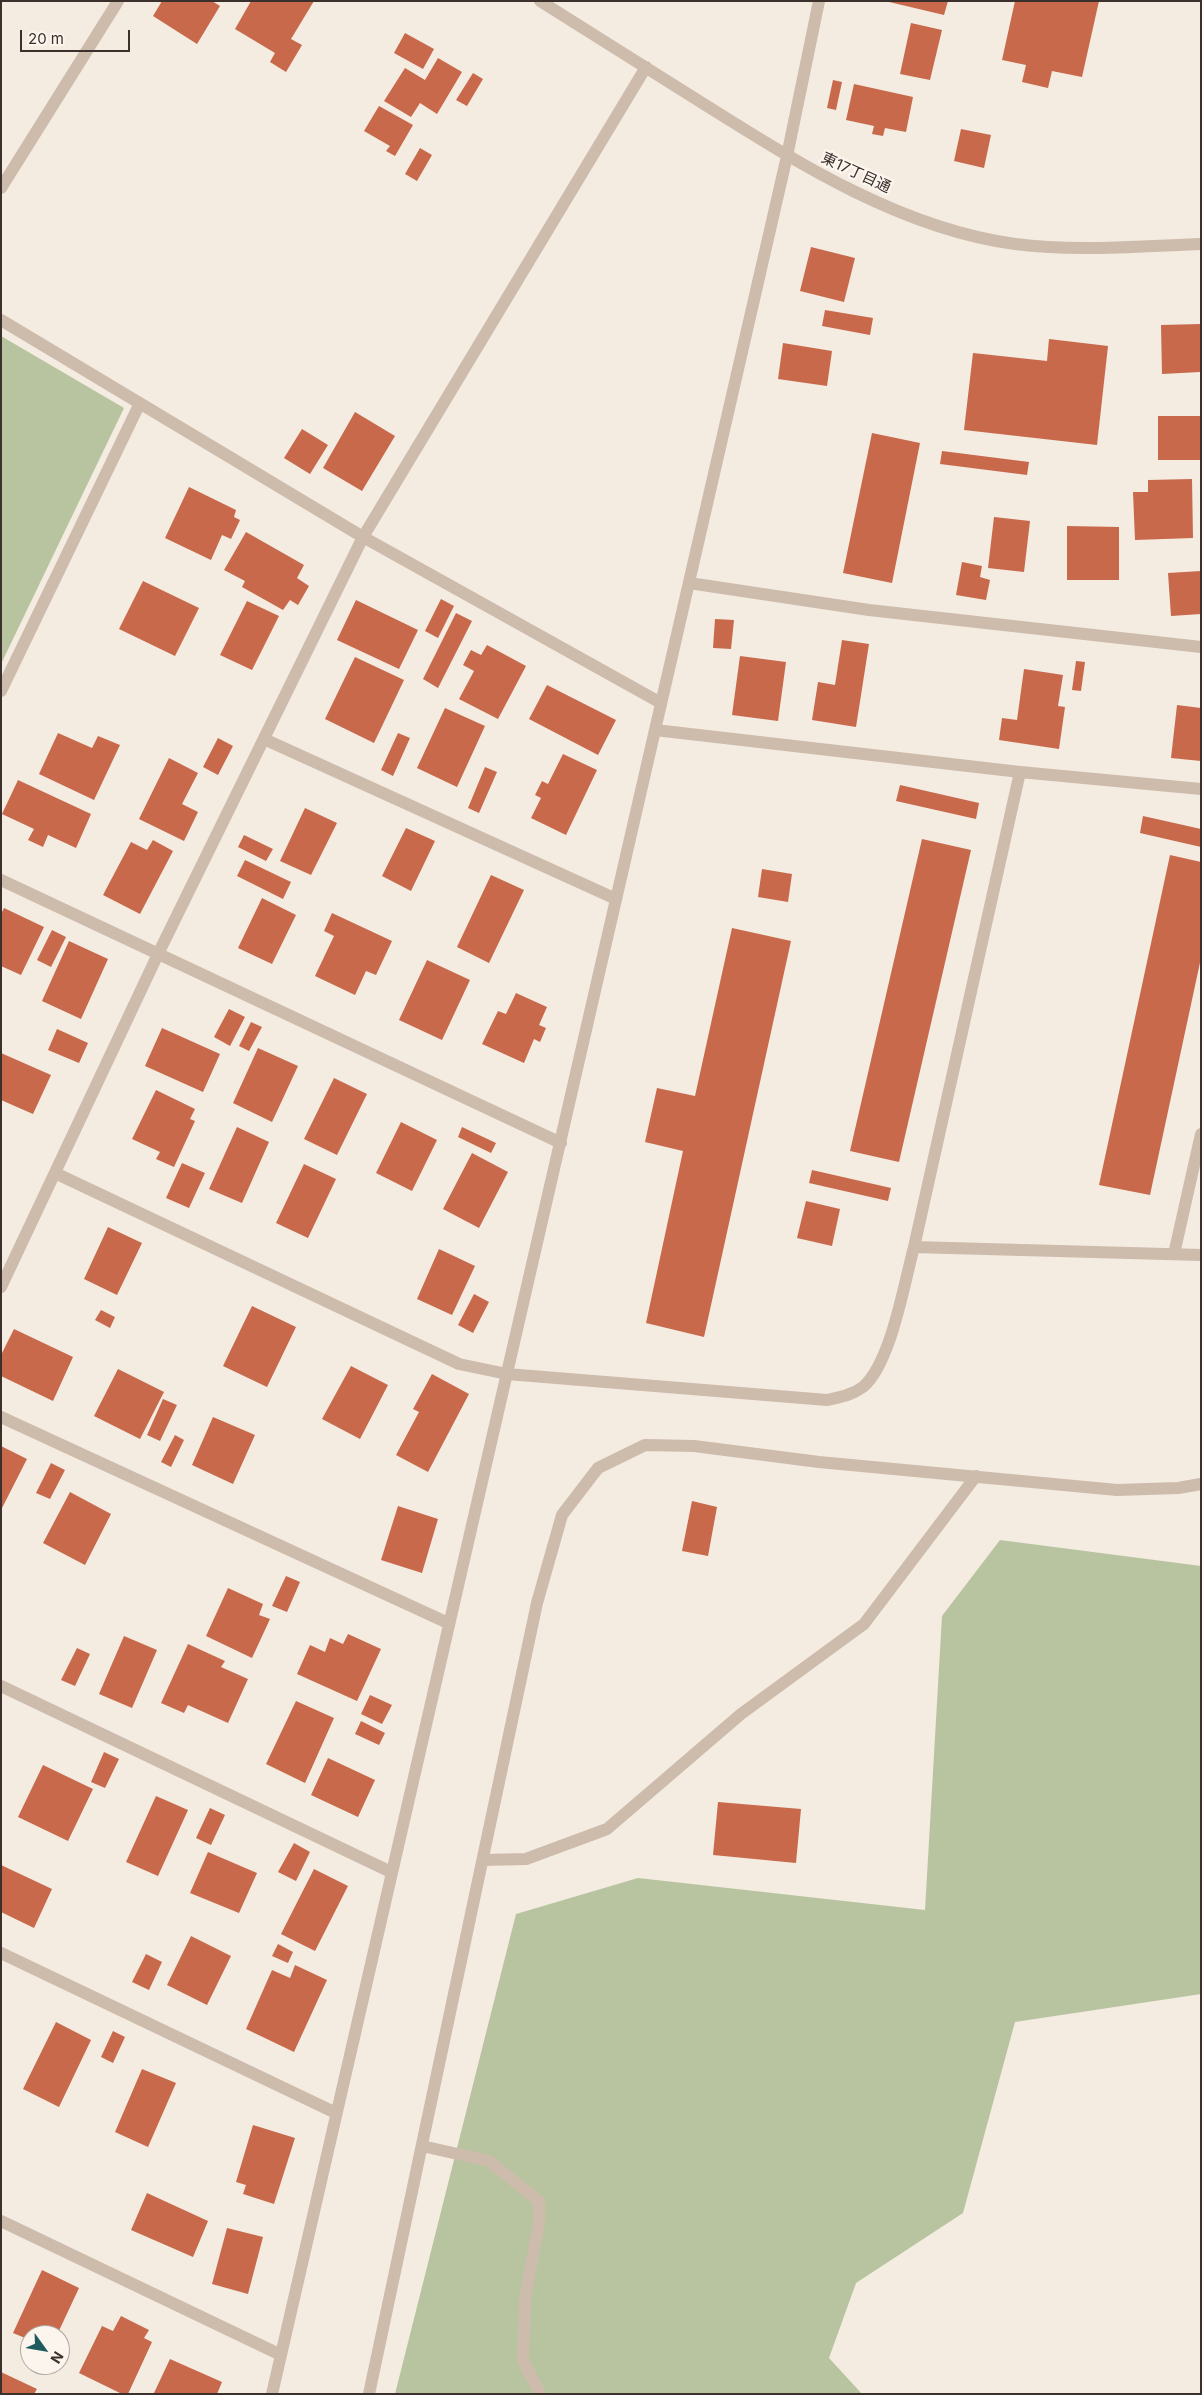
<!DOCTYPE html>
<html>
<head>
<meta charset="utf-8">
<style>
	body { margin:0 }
	#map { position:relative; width:1202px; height:2395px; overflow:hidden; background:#f4ebe1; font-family:Inter,sans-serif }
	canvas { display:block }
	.frame { position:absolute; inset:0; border:2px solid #3b302b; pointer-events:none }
	.north { position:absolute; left:20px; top:2325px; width:50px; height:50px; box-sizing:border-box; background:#fbf5ee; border:1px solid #aea6a0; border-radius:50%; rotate:122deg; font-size:14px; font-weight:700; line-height:20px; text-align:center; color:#3b302b }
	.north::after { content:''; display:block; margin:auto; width:18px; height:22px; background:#1f5a5e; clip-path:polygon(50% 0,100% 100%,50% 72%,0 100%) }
	.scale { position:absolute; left:20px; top:30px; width:110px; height:22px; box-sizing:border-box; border:2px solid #3b302b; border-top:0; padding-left:6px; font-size:15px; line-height:18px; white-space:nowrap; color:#3b302b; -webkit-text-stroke:4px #fbf5ee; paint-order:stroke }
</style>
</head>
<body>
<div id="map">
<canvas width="1202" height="2395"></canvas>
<div class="frame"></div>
<div class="north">N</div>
<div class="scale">20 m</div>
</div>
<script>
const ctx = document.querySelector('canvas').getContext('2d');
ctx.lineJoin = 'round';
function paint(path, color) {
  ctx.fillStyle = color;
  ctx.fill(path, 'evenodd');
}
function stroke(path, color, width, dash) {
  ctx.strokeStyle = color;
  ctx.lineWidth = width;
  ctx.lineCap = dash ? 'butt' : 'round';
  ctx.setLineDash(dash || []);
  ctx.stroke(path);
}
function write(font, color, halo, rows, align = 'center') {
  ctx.font = font + ' Inter,"Noto Sans JP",sans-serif';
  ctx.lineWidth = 5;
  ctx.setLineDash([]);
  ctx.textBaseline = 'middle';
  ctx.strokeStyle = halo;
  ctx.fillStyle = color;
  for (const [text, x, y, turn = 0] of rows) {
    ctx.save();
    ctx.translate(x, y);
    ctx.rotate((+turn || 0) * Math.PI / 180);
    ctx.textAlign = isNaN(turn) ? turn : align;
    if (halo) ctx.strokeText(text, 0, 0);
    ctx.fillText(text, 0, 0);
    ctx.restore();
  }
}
paint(new Path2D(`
	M1,336L124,408L1,664Z
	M1000,1540L1201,1566V1994L1015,2022L963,2213L856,2283L829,2358L862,2394H395L516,1914L638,1878L925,1910L942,1616Z`), '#b8c4a0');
paint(new Path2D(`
	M162,1H212L220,6L197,44L153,16Z
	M251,1H314L291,39L302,45L286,72L270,62L275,53L235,29Z
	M885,1H948L944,15Z
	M1015,1H1099L1082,77L1052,71L1048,88L1022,82L1026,65L1002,60Z
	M911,23L942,30L930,80L900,74Z
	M405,33L434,49L423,69L394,53Z
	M438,58L462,72L437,114L420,103L411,117L384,101L405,68L425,80Z
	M473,73L483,79L467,106L456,100Z
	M833,80L842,82L836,110L827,108Z
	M854,84L913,97L906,132L885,128L883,136L872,134L874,126L846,120Z
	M379,106L413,125L395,156L386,151L390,146L364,131Z
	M961,129L991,135L984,168L954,161Z
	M420,148L432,155L417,181L405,174Z
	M811,247L855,258L844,302L800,291Z
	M825,310L873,318L870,335L822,326Z
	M1201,324L1200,372L1162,374L1161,325Z
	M1049,339L1108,346L1097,445L964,430L973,353L1047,361Z
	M783,343L832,351L827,386L778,379Z
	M355,412L395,436L362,491L323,468Z
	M1158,416H1201V460H1158Z
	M302,429L328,445L310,474L284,458Z
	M872,433L920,443L892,583L843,573Z
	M942,451L1029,462L1027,475L940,464Z
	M1192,479L1193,538L1135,540L1133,492H1148V480Z
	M189,487L236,510L234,517L240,520L231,539L222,535L211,560L165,538Z
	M994,517L1030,521L1024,572L988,568Z
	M1067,526L1119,527V580H1067Z
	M246,532L304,565L297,578L309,586L298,605L290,600L283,610L242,587L245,581L224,570Z
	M962,562L982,566L980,577L990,580L986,600L956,595Z
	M1201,571V614L1171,616L1168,573Z
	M143,581L199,608L175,656L119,629Z
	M441,599L454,606L438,638L425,631Z
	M356,600L418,630L399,669L337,640Z
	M247,601L279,616L252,670L220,655Z
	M456,613L472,621L438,688L423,679Z
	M715,619L734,620L731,649L713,648Z
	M842,640L869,644L856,727L812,720L818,682L835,685Z
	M487,645L526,666L498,719L459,699L474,671L463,665L471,650L481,655Z
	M740,656L786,662L778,721L732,715Z
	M355,657L404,680L374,743L325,719Z
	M1076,661L1085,662L1081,691L1072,690Z
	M1024,669L1063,675L1058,706L1065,707L1059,749L999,740L1002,718L1017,720Z
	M547,685L616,720L598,755L529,719Z
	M1177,705L1201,708V761L1171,758Z
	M445,708L485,726L457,787L417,768Z
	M58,733L92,748L98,736L120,745L94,800L39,774Z
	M398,733L410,738L393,776L381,770Z
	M218,738L233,746L218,775L203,767Z
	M563,754L597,770L566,835L531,818L541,798L535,795L542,781L548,784Z
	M169,758L198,773L182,804L198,812L184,841L139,819Z
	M485,767L497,772L479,813L468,808Z
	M18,780L91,814L76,848L48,835L43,847L28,840L34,829L2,814Z
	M900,785L979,803L976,819L896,801Z
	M305,808L337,823L311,875L280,861Z
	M1143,816L1201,829V847L1140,833Z
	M406,828L435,841L411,891L382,876Z
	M244,835L273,849L266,861L238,847Z
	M922,839L971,850L899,1162L850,1151Z
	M153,840L173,851L140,914L103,895L131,842L147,850Z
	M1170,855L1201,862V958L1150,1195L1099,1185Z
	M245,860L291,882L283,899L237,876Z
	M762,869L792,874L788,902L758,897Z
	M491,875L524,890L489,963L457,947Z
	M262,898L296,915L272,964L238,948Z
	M4,908L44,927L21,975L1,966V914Z
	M332,913L392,941L376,975L366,971L355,995L315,976L334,936L324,931Z
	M732,928L791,941L704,1337L646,1323L683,1151L645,1142L657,1088L695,1096Z
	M52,930L66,937L51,967L37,960Z
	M69,941L108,959L81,1019L42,1001Z
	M427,960L470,980L442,1040L399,1020Z
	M516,993L547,1007L539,1025L546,1028L540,1042L534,1039L524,1063L482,1044L498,1011L506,1014Z
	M229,1009L245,1017L230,1046L214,1037Z
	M251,1022L262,1027L249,1051L239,1046Z
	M162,1028L220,1054L203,1092L145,1066Z
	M57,1029L88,1043L79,1063L48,1050Z
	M258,1048L298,1066L272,1122L233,1103Z
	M1,1053L51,1075L33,1114L1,1100Z
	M334,1078L367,1094L337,1155L304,1139Z
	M156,1090L195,1109L190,1119L195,1121L174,1167L156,1159L160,1152L132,1139Z
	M401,1122L437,1140L412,1191L376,1173Z
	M237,1127L269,1142L242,1203L209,1189Z
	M462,1127L496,1143L491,1153L458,1137Z
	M472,1153L508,1172L479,1228L443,1209Z
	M182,1163L205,1173L189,1208L166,1198Z
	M304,1164L336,1179L308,1238L276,1223Z
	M812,1170L891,1188L888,1201L809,1183Z
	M806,1201L840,1209L832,1246L797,1238Z
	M108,1227L142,1243L117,1295L84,1279Z
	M439,1249L475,1266L452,1315L417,1299Z
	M474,1294L489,1302L473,1333L458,1325Z
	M252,1306L296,1327L267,1387L223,1366Z
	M101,1310L115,1317L110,1328L95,1320Z
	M14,1329L73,1357L53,1401L1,1376V1355Z
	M351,1366L388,1385L360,1439L322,1419Z
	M118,1369L164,1392L140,1439L94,1416Z
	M432,1374L469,1394L428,1472L396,1455L419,1412L413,1409Z
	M163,1399L177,1405L160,1441L147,1435Z
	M213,1417L255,1435L233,1484L192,1465Z
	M175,1435L184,1440L171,1467L161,1462Z
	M1,1446L27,1459L1,1510Z
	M51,1463L65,1470L50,1499L36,1493Z
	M70,1492L111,1514L85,1565L43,1543Z
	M692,1501L717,1507L708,1556L682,1551Z
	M398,1506L438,1519L422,1573L381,1560Z
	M286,1576L300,1582L287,1612L272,1606Z
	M228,1588L263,1604L259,1615L270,1619L252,1658L206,1636Z
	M348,1634L381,1649L357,1701L297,1674L310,1645L325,1652L330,1638L343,1644Z
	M124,1636L157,1650L132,1708L99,1694Z
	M188,1644L225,1661L221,1667L248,1679L228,1723L188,1705L184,1713L161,1703Z
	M77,1648L90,1654L75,1686L61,1680Z
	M370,1695L392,1705L382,1724L361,1714Z
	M296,1701L334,1718L305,1783L266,1764Z
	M361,1721L385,1733L379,1745L355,1734Z
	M104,1752L119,1759L105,1788L91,1782Z
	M328,1758L375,1780L358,1817L311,1795Z
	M43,1765L93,1789L68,1841L18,1817Z
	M156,1796L188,1810L158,1876L126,1862Z
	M718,1802L801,1809L796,1863L713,1855Z
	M210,1808L225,1815L211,1845L196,1838Z
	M294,1843L310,1852L296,1881L278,1872Z
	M208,1852L257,1873L239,1913L190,1893Z
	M1,1865L52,1889L34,1928L1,1912Z
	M314,1869L348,1886L315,1951L281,1934Z
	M191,1936L231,1956L207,2005L167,1985Z
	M278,1944L293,1952L288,1963L272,1956Z
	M146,1954L162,1962L149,1990L132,1982Z
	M295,1965L327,1980L294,2052L246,2029L272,1970L290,1978Z
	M56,2022L91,2040L59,2107L23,2089Z
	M113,2031L125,2037L113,2063L101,2057Z
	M142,2069L176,2083L148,2147L115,2132Z
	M253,2125L295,2138L274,2204L243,2194L246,2185L236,2182Z
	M147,2193L208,2221L193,2257L131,2230Z
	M227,2228L263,2237L248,2294L212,2284Z
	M42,2270L79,2288L57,2335H30V2340L13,2333Z
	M121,2316L149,2330L144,2338L152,2342L128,2394H122L79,2373L102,2326L113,2331Z
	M170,2359L222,2382L217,2394L154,2393Z
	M1,2372L37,2389L34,2394H1Z`), '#c8694b');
stroke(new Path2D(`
	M540,1C596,36 651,71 707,106C801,165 903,229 1015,244C1077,252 1139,246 1201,244
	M1,188L118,1
	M1,320L363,537L661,703
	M689,583L869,610L1201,647
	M1,691L140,403
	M655,730L1020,772L1201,789
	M264,739L616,899
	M1,880L561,1143
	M55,1173L459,1364L507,1374L827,1400C840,1397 852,1395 863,1387C891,1363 904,1284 914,1247L1201,1255
	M914,1247L1020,772
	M1174,1254L1201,1134
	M1,1287L159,952L363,537L646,67
	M1,1417L448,1623
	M1,1686L391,1872
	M483,1860L526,1859L607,1829L741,1714L864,1624L976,1476
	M1,1953L336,2113
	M422,2146L489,2161L539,2201V2223L525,2298L523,2360L540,2394
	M1,2221L281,2355
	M272,2394C441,1647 616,902 787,156L819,1
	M369,2394L537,1603L562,1515L598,1468L645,1445L694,1446L819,1462L1117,1490L1178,1488L1201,1484`), '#cdbbac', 12);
write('15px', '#3b302b', '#fbf5ee', [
	["東17丁目通",856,173,25]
]);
</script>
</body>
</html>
